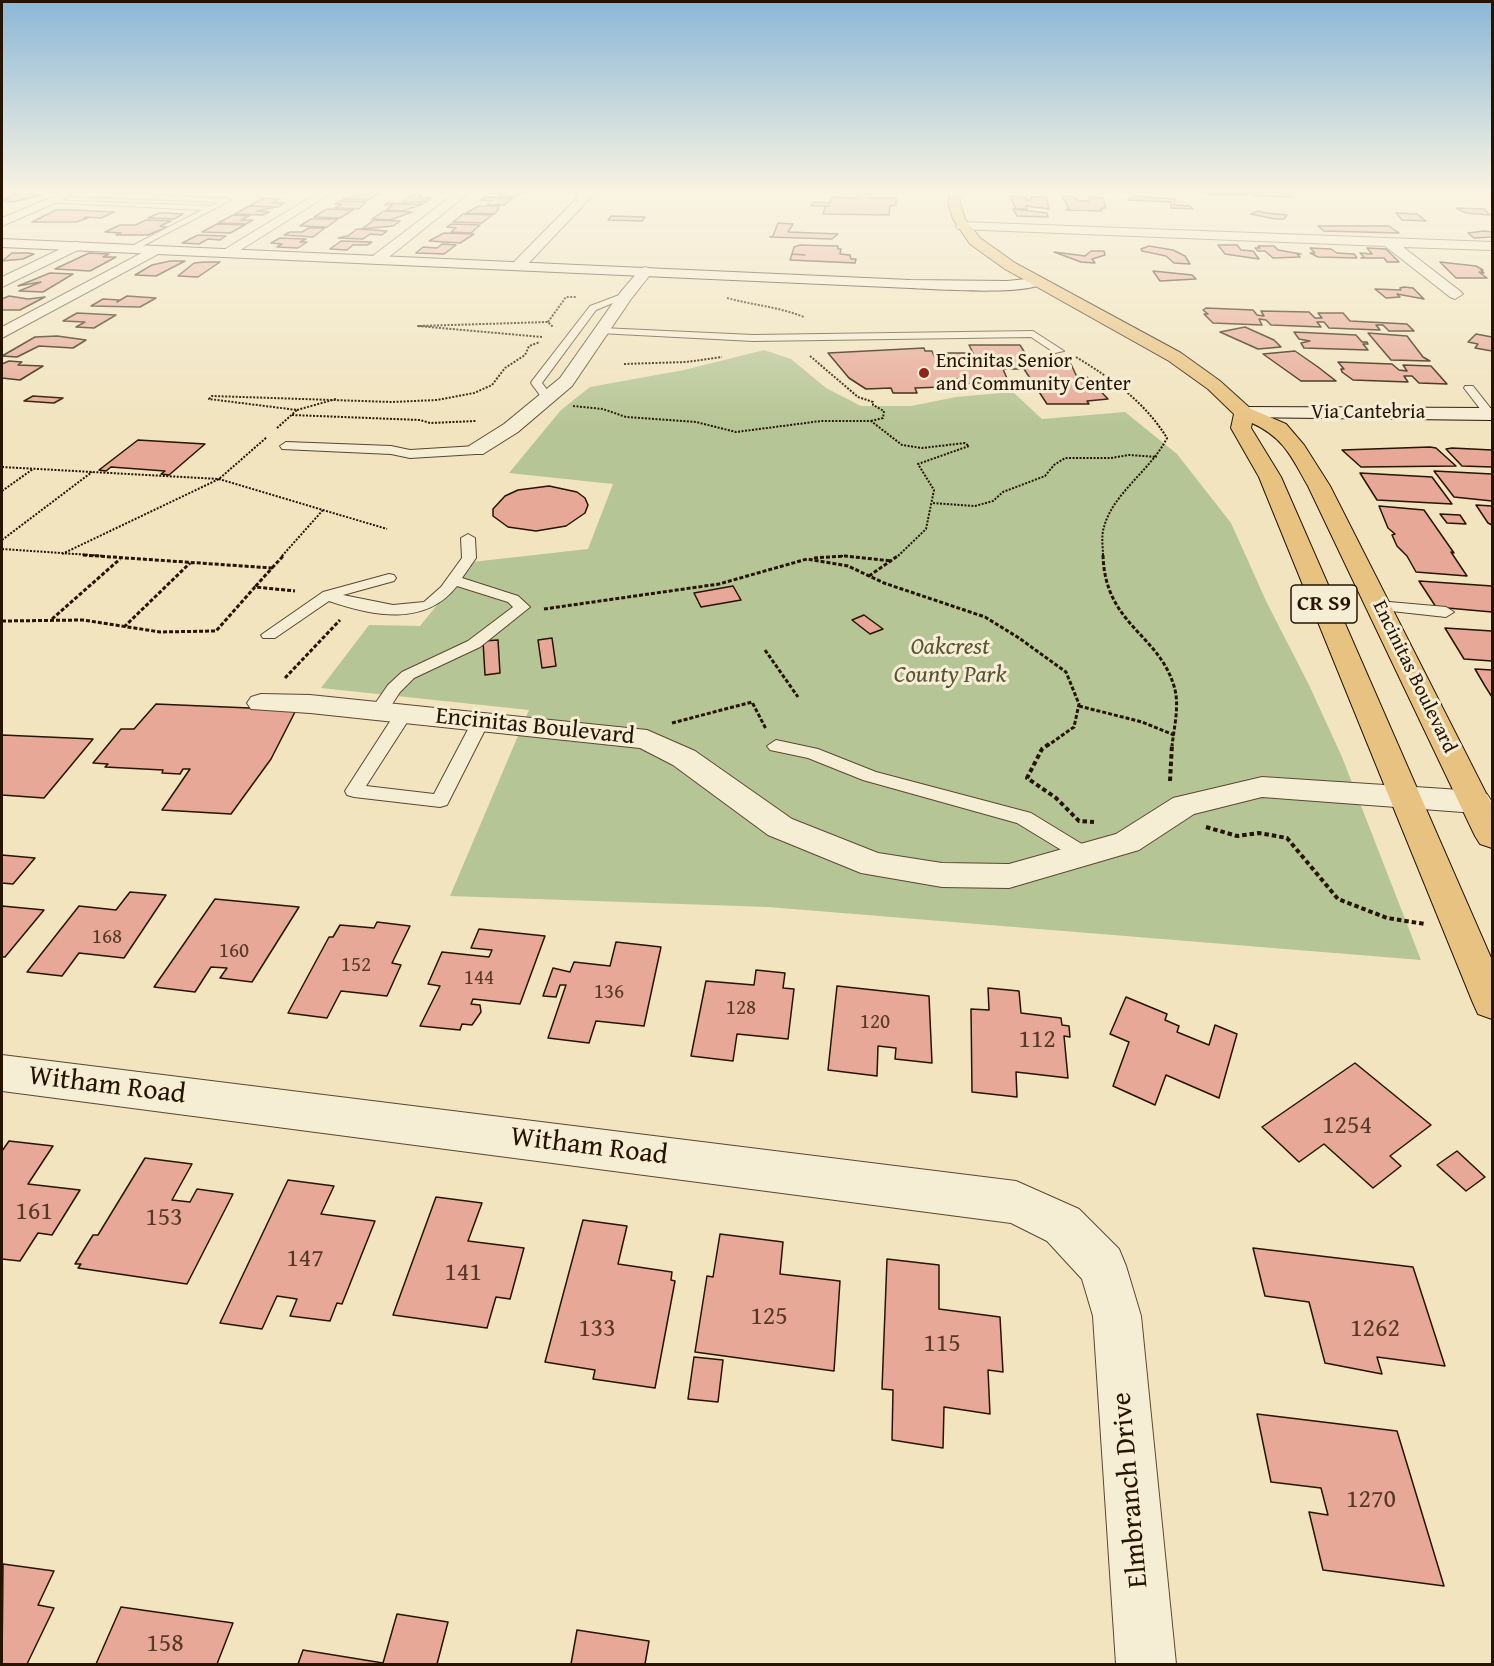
<!DOCTYPE html>
<html>
<head>
<meta charset="utf-8">
<style>
	body { margin:0 }
	#map { position:relative; width:1494px; height:1666px; overflow:hidden; background:#f1e4bf; font-family:"Gentium Book Plus",serif }
	canvas { display:block }
	.frame { position:absolute; inset:0; border:3px solid #261400; pointer-events:none }
</style>
</head>
<body>
<div id="map">
<canvas width="1494" height="1666"></canvas>
<div class="frame"></div>
</div>
<script>
const ctx = document.querySelector('canvas').getContext('2d');
ctx.lineJoin = 'round';
function paint(path, color) {
  ctx.fillStyle = color;
  ctx.fill(path, 'evenodd');
}
function stroke(path, color, width, dash) {
  ctx.strokeStyle = color;
  ctx.lineWidth = width;
  ctx.lineCap = dash ? 'butt' : 'round';
  ctx.setLineDash(dash || []);
  ctx.stroke(path);
}
function write(font, color, halo, rows, align = 'center') {
  ctx.font = font + ' "Gentium Book Plus",serif';
  ctx.lineWidth = 6;
  ctx.setLineDash([]);
  ctx.textBaseline = 'middle';
  ctx.strokeStyle = halo;
  ctx.fillStyle = color;
  for (const [text, x, y, turn = 0] of rows) {
    ctx.save();
    ctx.translate(x, y);
    ctx.rotate((+turn || 0) * Math.PI / 180);
    ctx.textAlign = isNaN(turn) ? turn : align;
    if (halo) ctx.strokeText(text, 0, 0);
    ctx.fillText(text, 0, 0);
    ctx.restore();
  }
}
paint(new Path2D(`
	M764,350L791,359L826,388L861,406H911L956,397L1013,392L1042,419L1125,412L1177,454L1231,523L1267,603L1309,685L1342,757L1421,960L768,907L450,896L529,710L321,688L369,625L420,626L472,562L588,549L613,484L509,473L561,410L590,387L684,370Z`), '#b6c595');
const building = new Path2D(`
	M492,192H522L515,197H499L503,194L490,193Z
	M1208,192H1241L1247,195H1210L1206,193H1209Z
	M1252,192H1288L1286,193L1293,197L1256,196L1252,194L1255,195Z
	M364,193L379,194L368,200L343,199Z
	M857,193L871,194L869,198H896V205L890,206L889,215L823,214L825,207L830,206H811L813,202L830,203L832,197L858,198Z
	M14,194L41,195L13,202L2,201Z
	M411,195H422L419,198H431L426,202H402Z
	M1010,196L1026,197V200H1031V197H1046L1049,209L1026,206L1027,209H1016Z
	M1062,196L1074,197L1079,201H1089V197L1103,198L1106,208H1101L1102,211L1066,210L1069,209Z
	M1134,196L1175,199L1174,205L1190,206L1193,209L1171,208V202L1128,200Z
	M485,197L513,198L504,205H487L492,201L481,200Z
	M263,198L280,199L272,203H284L278,207L250,206Z
	M340,201L366,202L359,209L335,208L342,204H335Z
	M388,203L409,204H423L402,211L386,210L393,205H384Z
	M249,206L276,207L257,211L269,212L263,215L235,214Z
	M479,206H499L497,209H499L494,214L466,213Z
	M1456,208L1484,209L1490,215L1466,213Z
	M327,209L353,210L340,218L314,217Z
	M1013,209L1047,213L1048,217L1017,216Z
	M56,210H73L114,212L101,218L86,217L84,218H88L76,222H32Z
	M384,211L412,212L390,220L372,219Z
	M1258,211L1266,213L1287,215L1284,219H1275L1251,214Z
	M159,213H166L183,214L174,219L148,218Z
	M1396,213L1417,214L1426,221L1402,220Z
	M463,214L492,215L482,223L453,222Z
	M233,215L249,216L241,220H253L246,224L218,223Z
	M611,216L645,217L642,221L608,220Z
	M311,219H338L327,227L300,226Z
	M146,220L171,221L160,226L167,227L148,235H116L121,233L105,232L120,225H135Z
	M374,220L400,221L393,226L362,229Z
	M778,223L793,224L788,232L838,234L832,239L770,237L773,236Z
	M217,224L245,225L230,233L202,232Z
	M451,224L480,225L471,233L451,232L456,228L447,227Z
	M1318,226H1389L1399,233L1324,231Z
	M309,228H325L313,237L284,235L290,232H302Z
	M357,229L387,231L382,235L370,234L363,239L338,238L348,236Z
	M1484,231L1492,232V237L1474,238L1468,233Z
	M444,233L474,234L460,243L429,241Z
	M198,235L226,236L220,240L208,239L199,244L182,243Z
	M280,238L306,239L300,242H307L298,248L277,247L282,244L271,243Z
	M341,241L372,242L367,245H353L347,250L330,249Z
	M442,244L456,245L444,254L416,253L423,247L437,248Z
	M800,245L838,246V249H841L840,254L850,255L851,259H856L855,263L790,260L792,254L805,255L792,254L794,247Z
	M1218,245H1237L1241,250L1253,251L1259,259L1225,254Z
	M1149,246L1173,250L1185,256L1190,264L1174,263L1166,256L1142,251L1141,249Z
	M1258,246H1274L1278,250L1301,254H1297L1300,257L1273,258L1265,251H1258L1255,248H1260Z
	M1310,248L1331,249L1337,253L1354,254L1357,258L1318,257L1310,253H1315Z
	M1367,248L1386,249L1399,262H1387L1384,258H1361L1364,257L1360,253L1372,254Z
	M1091,251H1104L1105,255L1092,259L1095,263L1081,262L1054,252L1085,256Z
	M12,253H28L34,254L23,259L2,261Z
	M89,253L109,254L103,257H116L90,271L55,269Z
	M170,261H185L156,276L135,275L152,265Z
	M204,262H220L198,277L178,276L194,263Z
	M1440,262L1476,266L1483,270H1481L1484,273L1479,272L1487,278H1456Z
	M1153,271L1192,275L1196,279L1160,281Z
	M50,273L73,274L43,292L19,291L41,282L18,286Z
	M1404,287L1413,288L1424,299L1397,294L1400,297L1386,298L1375,289L1401,290L1400,288Z
	M9,296L28,299L45,297L20,310H2V299Z
	M127,296L156,298L140,307L91,306L103,299L119,300L117,302Z
	M1206,308L1253,310L1257,315L1264,316L1261,311L1309,312L1315,318H1322L1318,313H1343L1350,321L1407,324L1414,331H1389L1383,325H1376L1380,330L1329,328L1324,322H1317L1321,327L1271,325L1266,320L1259,319L1262,325L1213,323L1204,314H1208L1203,310Z
	M77,313L116,315L94,328L76,327L85,322L63,321Z
	M1245,327L1274,340L1281,347L1258,349L1220,332Z
	M1294,332L1356,335L1362,342H1367L1368,344H1363L1368,350L1304,348L1301,343L1310,341L1299,339Z
	M1368,333L1407,336L1423,357L1430,361L1391,360Z
	M1476,334L1492,337V351L1475,348L1478,344L1468,342Z
	M57,336L86,340L73,348L39,346L17,357L2,356L35,337Z
	M969,345H1020L1030,361L1069,360L1077,377H1087L1108,399L1087,401L1089,404H1047L1024,369H1003L1008,381L960,384L958,379H945L947,384H941L942,387L915,388L917,393H893L891,388L866,389L849,378L828,353L924,348L925,351H932L934,356H947L946,353H973Z
	M1295,351L1318,367L1336,381H1301L1263,354Z
	M9,361L22,362L18,365L43,366L20,380L2,378V364Z
	M1338,362L1392,364L1399,370L1407,371L1403,365L1431,366L1447,384L1419,383L1412,376H1404L1408,382L1353,380L1342,372L1341,369H1344Z
	M33,396L63,398L54,403L24,401Z
	M138,440L205,444L169,475L161,474L165,471L111,467L106,471L99,470Z
	M1430,447L1436,448L1456,466L1361,467L1342,450Z
	M1452,448L1492,450V467L1462,466L1446,449Z
	M1434,471L1492,474V501L1454,497Z
	M1360,473L1432,477L1452,504L1377,500Z
	M549,486L577,492L585,498L588,505L585,513L566,526L536,531L508,527L493,516V509L505,496L518,490Z
	M1476,505L1492,506V525L1488,523Z
	M1379,506L1424,510L1454,553L1451,552L1467,576L1416,572L1407,556L1397,546L1392,535L1395,534L1388,528Z
	M1440,514L1460,515L1466,524L1447,523Z
	M1419,581L1492,586V612L1436,607Z
	M733,586L741,600L701,607L694,593Z
	M864,615L883,629L870,634L852,620Z
	M1445,628L1492,631V661L1464,659Z
	M552,638L556,666L542,668L538,640Z
	M498,640L500,673L485,675L483,641Z
	M1475,669L1492,670V697L1485,686Z
	M156,704L296,710L271,759L231,814L162,810L190,769H183L180,774L162,773L163,770L105,767L108,764L93,763L121,729H134Z
	M2,735L93,739L44,798L2,795Z
	M2,855L35,858L13,884L2,883Z
	M130,892L166,895L124,958L79,953L62,976L27,972L79,906L116,910Z
	M215,899L299,907L252,982L220,978L227,968L211,967L195,992L154,987Z
	M2,906L44,910L5,957H2Z
	M377,922L410,926L392,963L401,965L387,996L341,991L327,1018L288,1013L329,937H333L340,925L374,928Z
	M479,929L545,936L520,1004L473,999L471,1004L480,1005L481,1012L472,1025L462,1024L460,1030L420,1026L440,986L428,984L442,952L489,957L492,950L471,948Z
	M616,942L661,947L644,1026L596,1021L589,1043L548,1038L566,985H560L556,997L543,996L553,968L570,972L574,962L610,966Z
	M756,970L785,973L783,988L794,989L788,1039L737,1034L733,1061L691,1056L706,981L754,985Z
	M837,986L929,996L932,1063L895,1059L896,1048L878,1046L877,1076L828,1070Z
	M988,988L1019,991L1021,1013L1061,1018L1062,1025L1069,1026L1070,1037L1064,1036L1068,1078L1016,1072L1017,1097L972,1092L971,1009L989,1010Z
	M1126,997L1167,1014L1165,1020L1179,1026L1177,1032L1209,1045L1215,1025L1237,1034L1219,1098L1166,1075L1155,1105L1113,1086L1129,1042L1110,1034Z
	M1355,1063L1431,1125L1390,1156L1401,1166L1373,1188L1324,1144L1299,1162L1262,1127Z
	M9,1141L53,1146L28,1184L80,1190L52,1235L38,1233L20,1261L2,1259V1151Z
	M1457,1151L1485,1177L1466,1191L1437,1165Z
	M145,1158L192,1164L172,1200L190,1202L197,1189L233,1194L187,1284L78,1268L81,1264H75L93,1235H98Z
	M288,1180L334,1186L321,1214L375,1221L342,1304L337,1303L330,1321L290,1316L297,1299L277,1296L262,1329L220,1323Z
	M436,1197L482,1203L468,1241L524,1248L510,1299L496,1297L487,1328L393,1315Z
	M583,1220L627,1226L618,1264L672,1272L671,1280L675,1281L655,1388L593,1379L595,1370L545,1362Z
	M720,1234L783,1242L780,1274L840,1281L834,1371L695,1352L707,1276L713,1277Z
	M1253,1248L1413,1267L1445,1366L1377,1357L1382,1374L1325,1363L1309,1302L1265,1296Z
	M887,1259L939,1265V1309L1000,1317L1003,1372L988,1370L990,1414L944,1407L943,1448L892,1440L893,1390L882,1389Z
	M694,1357L723,1360L718,1402L688,1399Z
	M1257,1414L1397,1431L1444,1586L1323,1570L1309,1512L1328,1515L1321,1488L1271,1482Z
	M3,1564L54,1571L38,1605L54,1608L27,1664H2Z
	M121,1607L233,1623L217,1664H96Z
	M397,1614L448,1622L437,1664H298L303,1650L383,1663Z
	M577,1630L649,1641L645,1664H571Z`);
paint(building, '#e7a897');
stroke(building, '#261400', 1.5);
const lane = new Path2D(`
	M65,192L227,198L231,200L133,251L130,247L202,210L44,202L48,200L211,206L218,202L68,196Z
	M622,294L630,296L596,310L542,383L552,396L542,398L531,383L532,381L590,306Z
	M602,328L753,335L1033,331L1064,351L1055,353L1031,337L753,341L599,333V329Z
	M1465,386H1473L1492,410V420L1488,419L1464,388Z
	M286,442L391,446L410,450L476,446L482,450L476,454L410,458L391,454L282,449L280,446Z
	M468,534L475,538L476,558L462,578L518,596L530,607L480,647L414,678L400,692L385,715H373L370,711L388,685L402,672L468,641L513,607L508,602L457,586C425,627 373,616 329,601L275,638H263L261,635L323,592L389,574L394,575L396,578L394,581L343,595L393,605L424,602L441,587L462,558L461,538Z
	M1378,601L1446,607L1454,612L1446,617L1373,609L1370,606L1373,603Z
	M404,708L413,713L366,786L434,794L474,718H486L489,722L447,805L440,807L354,797L347,795L345,791L398,709Z
	M776,740L818,749L876,772L1031,813L1090,849L1093,854L1090,859H1076L1017,823L863,780L808,758L770,750L767,746Z`);
const street = new Path2D(`
	M65,192H80L2,226V218Z
	M319,192H333L234,254L229,255L222,251Z
	M457,192H470L384,261H374V255Z
	M574,192H589L593,195L524,268H514V262L579,196Z
	M963,222L1492,242V250L1403,247L1460,291L1463,294L1455,299L1450,297L1385,246L958,229L956,226Z
	M75,242L80,243V249L2,287V277Z
	M155,246L162,250L160,253L2,338V327Z
	M646,267L653,271L631,299L572,386L518,432L483,454H469L466,450L469,446L504,424L560,378L620,293L641,268Z
	M261,694L310,695L647,730L695,751L792,819L878,853L942,863L1009,864L1116,834L1173,798L1262,777L1476,791L1487,794L1492,802L1487,810L1476,813L1262,797L1194,814L1139,850L1009,888L942,887L861,873L768,835L673,765L640,748L310,713L251,709L247,703L251,697Z
	M2,1055L1016,1181L1079,1209L1119,1249L1126,1266L1141,1316L1176,1664H1116L1093,1316L1082,1279L1047,1241L1011,1223L2,1091Z`);
const secondary = new Path2D(`
	M2,239L910,280L1007,281L1037,278L1044,282C1032,296 933,289 910,288L2,247Z
	M1244,407L1492,408V420L1237,417L1234,413Z`);
const primary = new Path2D(`
	M951,192H963L960,203L965,219L980,238L1015,263L1181,353L1220,381L1251,409L1286,424L1304,445L1330,486L1492,805V848L1480,844L1475,836L1308,486C1291,456 1284,438 1252,423L1251,428L1281,477L1492,960V1019L1478,1014L1473,1003L1259,477L1231,428L1234,414L1208,389L1169,361L1005,269L970,244L953,219L948,203Z`);
stroke(lane, '#594830', 2);
stroke(street, '#594830', 2);
stroke(secondary, '#261400', 2);
stroke(primary, '#261400', 2);
stroke(new Path2D(`
	M727,298C753,305 779,307 804,317
	M548,322L566,297H576
	M542,337L418,326L548,322L553,327
	M810,356L858,397L873,402V405L884,411L883,418L871,421
	M1076,357C1112,379 1144,401 1167,438C1151,470 1113,493 1104,527C1101,536 1103,547 1103,556
	M624,364L686,362L722,357
	M573,406L603,409L626,417L696,422L736,432L821,421H871L902,445L922,448L965,443L969,446L918,464L934,490L926,529L898,556
	M297,410L336,399
	M292,415L420,420L430,423L476,421
	M277,428L297,410L209,399L212,396L392,402L437,400L474,393L492,385L505,368L525,355L529,346L540,342
	M2,467L219,479L387,529
	M2,491L33,469
	M933,503L975,506L993,501L1003,492L1045,476L1054,465L1065,458H1111L1129,455L1157,457
	M2,540L92,472
	M2,549L105,556
	M62,554L219,479L267,437
	M282,556L323,510
	M841,556H847`), '#261400', 2, [2, 1.5]);
stroke(new Path2D(`
	M83,555L272,568L255,587
	M1103,555C1105,625 1158,633 1174,686C1180,705 1174,727 1172,746
	M814,558L845,556L892,561
	M272,568L284,555
	M869,576L899,555
	M544,609L719,584L807,559L848,566L884,583L985,617L1019,638L1066,672L1079,704L1074,727L1047,746
	M52,619L120,559
	M2,621L83,620L160,632L216,631L255,587L295,591
	M124,627L190,563
	M765,650L798,697
	M285,678L340,620
	M1079,706L1142,722L1174,735
	M672,723L752,702L766,729`), '#261400', 3, [4, 2]);
stroke(new Path2D(`
	M1049,744L1042,749L1027,778L1056,798L1079,821L1094,822
	M1170,781L1172,744
	M1206,827L1237,836L1259,833L1287,838L1338,899L1387,918L1425,924`), '#261400', 4, [4.5, 3]);
paint(lane, '#f6edd5');
paint(street, '#f6edd5');
paint(secondary, '#f6edd5');
paint(primary, '#e8c280');
const sky = ctx.createLinearGradient(0, 0, 0, 425);
sky.addColorStop(0, '#8bb7d6');
sky.addColorStop(0.45, '#f9f3e2');
sky.addColorStop(1, '#f9f3e200');
ctx.fillStyle = sky;
ctx.fillRect(0, 0, 1494, 425);
for (const [x, y, r, color] of [
	[924,373,6,"#8f2418"]
]) {
  const dot = new Path2D();
  dot.arc(x, y, r, 0, 2 * Math.PI);
  ctx.fillStyle = color;
  ctx.fill(dot);
  stroke(dot, '#f6edd5', 2);
}
write('20px', '#261400', '#f6edd5', [
	["Encinitas Senior",936,362],
	["and Community Center",936,385]
], 'left');
write('20px', '#261400', '#f6edd5', [
	["Via Cantebria",1368,413],
	["Encinitas Boulevard",1414,677,64]
]);
write('21px', '#563926', null, [
	["168",107,938],
	["160",234,952],
	["152",356,966],
	["144",479,979],
	["136",609,993],
	["128",741,1009],
	["120",875,1023]
]);
for (const [x, y, w] of [
	[1324,604,66]
]) {
  const box = new Path2D();
  box.roundRect(x - w / 2, y - 19, w, 38, 4.5);
  ctx.fillStyle = '#f6edd5';
  ctx.fill(box);
  stroke(box, '#261400', 1.5);
}
write('bold 22px', '#261400', null, [
	["CR S9",1324,604]
]);
write('italic 24px', '#585234', '#f6edd5', [
	["Oakcrest",950,648],
	["County Park",950,676]
]);
write('24px', '#261400', '#f6edd5', [
	["Encinitas Boulevard",535,727,6]
]);
write('26px', '#563926', null, [
	["112",1037,1040],
	["1254",1347,1126],
	["161",34,1212],
	["153",164,1218],
	["147",305,1259],
	["141",463,1273],
	["125",769,1317],
	["133",597,1329],
	["1262",1375,1329],
	["115",942,1344],
	["1270",1371,1500],
	["158",165,1644]
]);
write('28px', '#261400', '#f6edd5', [
	["Witham Road",107,1086,7],
	["Witham Road",589,1147,7],
	["Elmbranch Drive",1131,1490,-95]
]);
</script>
</body>
</html>
